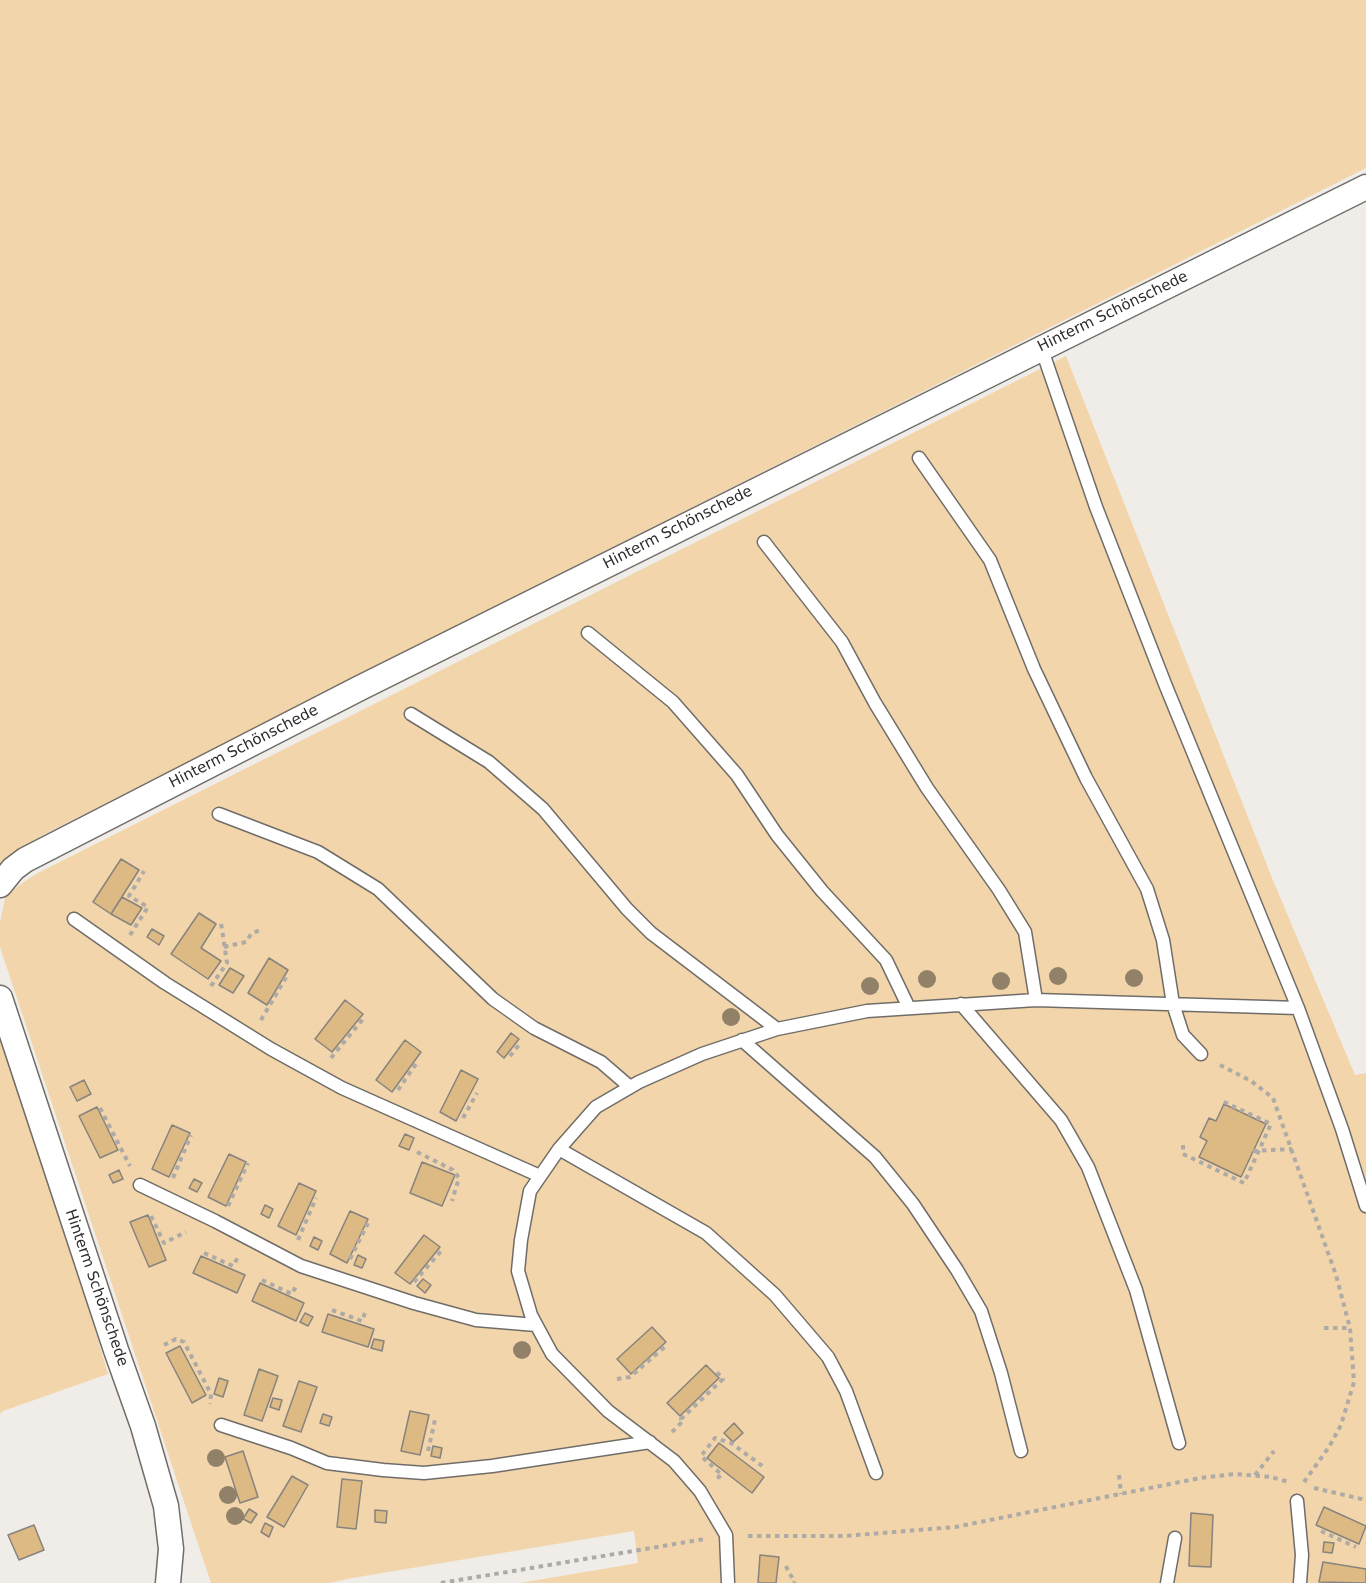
<!DOCTYPE html>
<html>
<head>
<meta charset="utf-8">
<style>
	body { margin:0 }
	canvas { display:block; background:#f0ece7 }
</style>
</head>
<body>
<canvas width="1366" height="1583"></canvas>
<script>
const ctx = document.querySelector('canvas').getContext('2d');
ctx.lineJoin = 'round';
function paint(path, color) {
  ctx.fillStyle = color;
  ctx.fill(path, 'evenodd');
}
function stroke(path, color, width, dash) {
  ctx.strokeStyle = color;
  ctx.lineWidth = width;
  ctx.lineCap = dash ? 'butt' : 'round';
  ctx.setLineDash(dash || []);
  ctx.stroke(path);
}
function write(font, color, halo, rows, align = 'center') {
  ctx.font = font + ' "DejaVu Sans",sans-serif';
  ctx.lineWidth = 4.5;
  ctx.setLineDash([]);
  ctx.textBaseline = 'middle';
  ctx.strokeStyle = halo;
  ctx.fillStyle = color;
  for (const [text, x, y, turn = 0] of rows) {
    ctx.save();
    ctx.translate(x, y);
    ctx.rotate((+turn || 0) * Math.PI / 180);
    ctx.textAlign = isNaN(turn) ? turn : align;
    if (halo) ctx.strokeText(text, 0, 0);
    ctx.fillText(text, 0, 0);
    ctx.restore();
  }
}
paint(new Path2D(`
	M0,0H1366V168L43,835L3,860L0,864Z
	M1066,356L1272,878L1355,1075L1366,1073V1583H520L638,1563L634,1531L352,1578L329,1583H211L0,947V923L6,894L36,874Z
	M0,1037L49,1174L108,1374L3,1411L0,1414Z`), '#f2d5aa');
const building = new Path2D(`
	M121,859L139,870L111,914L93,902Z
	M122,897L142,908L131,925L111,914Z
	M199,913L216,924L201,948L221,961L208,979L171,954Z
	M152,929L164,936L159,945L147,937Z
	M269,958L288,970L267,1005L248,993Z
	M230,968L244,976L233,993L219,985Z
	M345,1000L363,1014L332,1052L315,1039Z
	M511,1033L519,1039L504,1058L497,1052Z
	M405,1040L421,1052L392,1092L376,1080Z
	M461,1070L478,1079L456,1121L440,1112Z
	M84,1080L91,1094L77,1101L70,1087Z
	M1224,1104L1266,1124L1241,1177L1199,1157L1207,1141L1200,1137L1209,1118L1216,1121Z
	M97,1107L118,1150L100,1158L79,1116Z
	M172,1125L190,1133L169,1177L152,1169Z
	M405,1134L414,1138L409,1150L399,1146Z
	M229,1154L246,1162L226,1206L208,1197Z
	M422,1162L455,1175L442,1206L410,1193Z
	M119,1170L123,1179L113,1183L109,1175Z
	M194,1179L202,1183L197,1192L189,1188Z
	M299,1183L316,1191L296,1235L278,1226Z
	M265,1205L273,1209L269,1218L261,1214Z
	M350,1211L368,1219L347,1263L330,1254Z
	M148,1215L166,1260L149,1267L130,1222Z
	M424,1235L440,1247L410,1284L395,1273Z
	M314,1237L322,1241L318,1250L310,1246Z
	M358,1255L366,1259L362,1268L354,1265Z
	M201,1256L245,1275L237,1293L193,1273Z
	M423,1279L431,1285L425,1293L417,1286Z
	M260,1283L304,1303L296,1321L252,1301Z
	M305,1313L313,1317L308,1326L300,1322Z
	M328,1314L374,1329L368,1347L322,1332Z
	M652,1327L666,1342L631,1374L617,1359Z
	M374,1339L384,1341L382,1351L371,1348Z
	M180,1346L206,1395L192,1403L166,1353Z
	M706,1365L719,1378L680,1416L667,1403Z
	M259,1369L278,1376L262,1421L244,1415Z
	M219,1378L228,1381L223,1397L214,1394Z
	M299,1381L317,1387L301,1432L283,1426Z
	M273,1398L282,1400L279,1410L270,1407Z
	M410,1411L429,1415L420,1455L401,1451Z
	M323,1414L332,1417L329,1426L320,1423Z
	M734,1423L743,1433L733,1442L724,1433Z
	M719,1443L764,1477L752,1493L707,1458Z
	M433,1446L442,1448L440,1458L431,1456Z
	M243,1451L258,1497L240,1503L225,1457Z
	M292,1476L308,1485L284,1527L267,1517Z
	M342,1479L362,1481L356,1529L337,1527Z
	M1324,1507L1366,1526L1359,1544L1316,1525Z
	M249,1509L257,1514L251,1523L243,1519Z
	M375,1510L387,1511L386,1523L375,1522Z
	M1191,1513L1213,1515L1211,1567L1189,1566Z
	M265,1523L273,1527L269,1537L261,1532Z
	M34,1525L44,1550L19,1560L8,1535Z
	M1324,1542L1334,1543L1332,1553L1323,1552Z
	M760,1555L779,1557L776,1583H758Z
	M1323,1562L1366,1569V1583L1319,1582Z`);
paint(building, '#ddb983');
stroke(building, '#87837e', 1.5);
const service = new Path2D(`
	M1041,347L1096,507L1165,684L1298,1008L1342,1129L1366,1206
	M919,458L990,560L1034,669L1086,778L1147,889L1163,940L1173,1004L1183,1035L1201,1054
	M764,542L842,642L875,703L927,788L999,890L1025,932L1036,1000
	M588,633L673,702L737,775L777,835L822,891L886,960L909,1008
	M411,714L489,762L543,809L627,909L651,933L777,1029
	M219,814L318,852L378,889L493,999L534,1028L601,1062L630,1087
	M74,919L165,983L271,1049L342,1088L540,1176
	M961,1004L1061,1120L1088,1167L1136,1290L1179,1443
	M742,1040L875,1157L913,1204L957,1270L981,1311L1001,1373L1021,1451
	M559,1149L706,1233L775,1295L828,1357L846,1391L876,1473
	M140,1185L215,1221L301,1266L414,1303L476,1320L536,1325
	M221,1425L291,1448L327,1463L383,1470L424,1473L492,1466L650,1442
	M1297,1501L1302,1555L1300,1583
	M728,1583L726,1535L700,1491L674,1461L608,1411L552,1354L531,1315L518,1271L521,1240L530,1191L559,1149L596,1107L639,1082L702,1054L777,1029L867,1011L1036,1000L1298,1008
	M1167,1583L1175,1538`);
const minor = new Path2D(`
	M0,885L13,869L25,860L360,688L1366,187
	M0,998L116,1350L143,1426L166,1506L171,1549L168,1583`);
stroke(service, '#706d68', 15);
stroke(minor, '#706d68', 27);
stroke(new Path2D(`
	M130,935L148,907L129,896L144,871
	M224,947L246,942L251,934L260,930
	M211,986L227,963L221,923
	M261,1020L288,974
	M510,1056L519,1045L522,1046
	M331,1058L363,1019
	M1220,1065L1251,1081L1273,1098L1336,1275L1350,1328L1354,1382L1341,1425L1329,1447L1304,1482
	M398,1090L418,1061
	M100,1108L130,1166
	M463,1118L477,1093
	M1183,1145V1154L1244,1183L1271,1124L1222,1101
	M1253,1151L1292,1149
	M417,1152L453,1170L459,1178L452,1201
	M173,1178L191,1135
	M228,1206L248,1163
	M151,1216L164,1243L186,1232
	M298,1240L316,1198
	M204,1253L233,1266L238,1257
	M350,1259L368,1223
	M262,1280L292,1294L296,1286
	M414,1282L441,1251
	M332,1310L362,1321L366,1310
	M1324,1328H1350
	M164,1345L176,1339L184,1342L211,1394L210,1404
	M617,1379L630,1377L667,1345
	M672,1432L683,1421L681,1419L723,1379L714,1369
	M428,1451L435,1420
	M1119,1475L1121,1494
	M1255,1475L1274,1451
	M717,1478L722,1475L701,1456L715,1438L731,1443L765,1468
	M1314,1488L1366,1500
	M1321,1531L1356,1547
	M748,1536H845L955,1527L1200,1478L1236,1474L1271,1477L1289,1482
	M786,1566L789,1573L795,1581L794,1583
	M441,1583L705,1539`), '#aeaba7', 4, [4.5, 4.5]);
stroke(service, '#fff', 12);
stroke(minor, '#fff', 24);
ctx.fillStyle = '#908168';
for (const [x, y] of [
	[1058,976],
	[1134,978],
	[927,979],
	[1001,981],
	[870,986],
	[731,1017],
	[522,1350],
	[216,1458],
	[228,1495],
	[235,1516]
]) {
  ctx.beginPath();
  ctx.arc(x, y, 9, 0, 2 * Math.PI);
  ctx.fill();
}
write('15px', '#2d2c2a', '#fff', [
	["Hinterm Schönschede",1113,312,-26],
	["Hinterm Schönschede",678,528,-27],
	["Hinterm Schönschede",244,747,-27],
	["Hinterm Schönschede",96,1288,71]
]);
</script>
</body>
</html>
